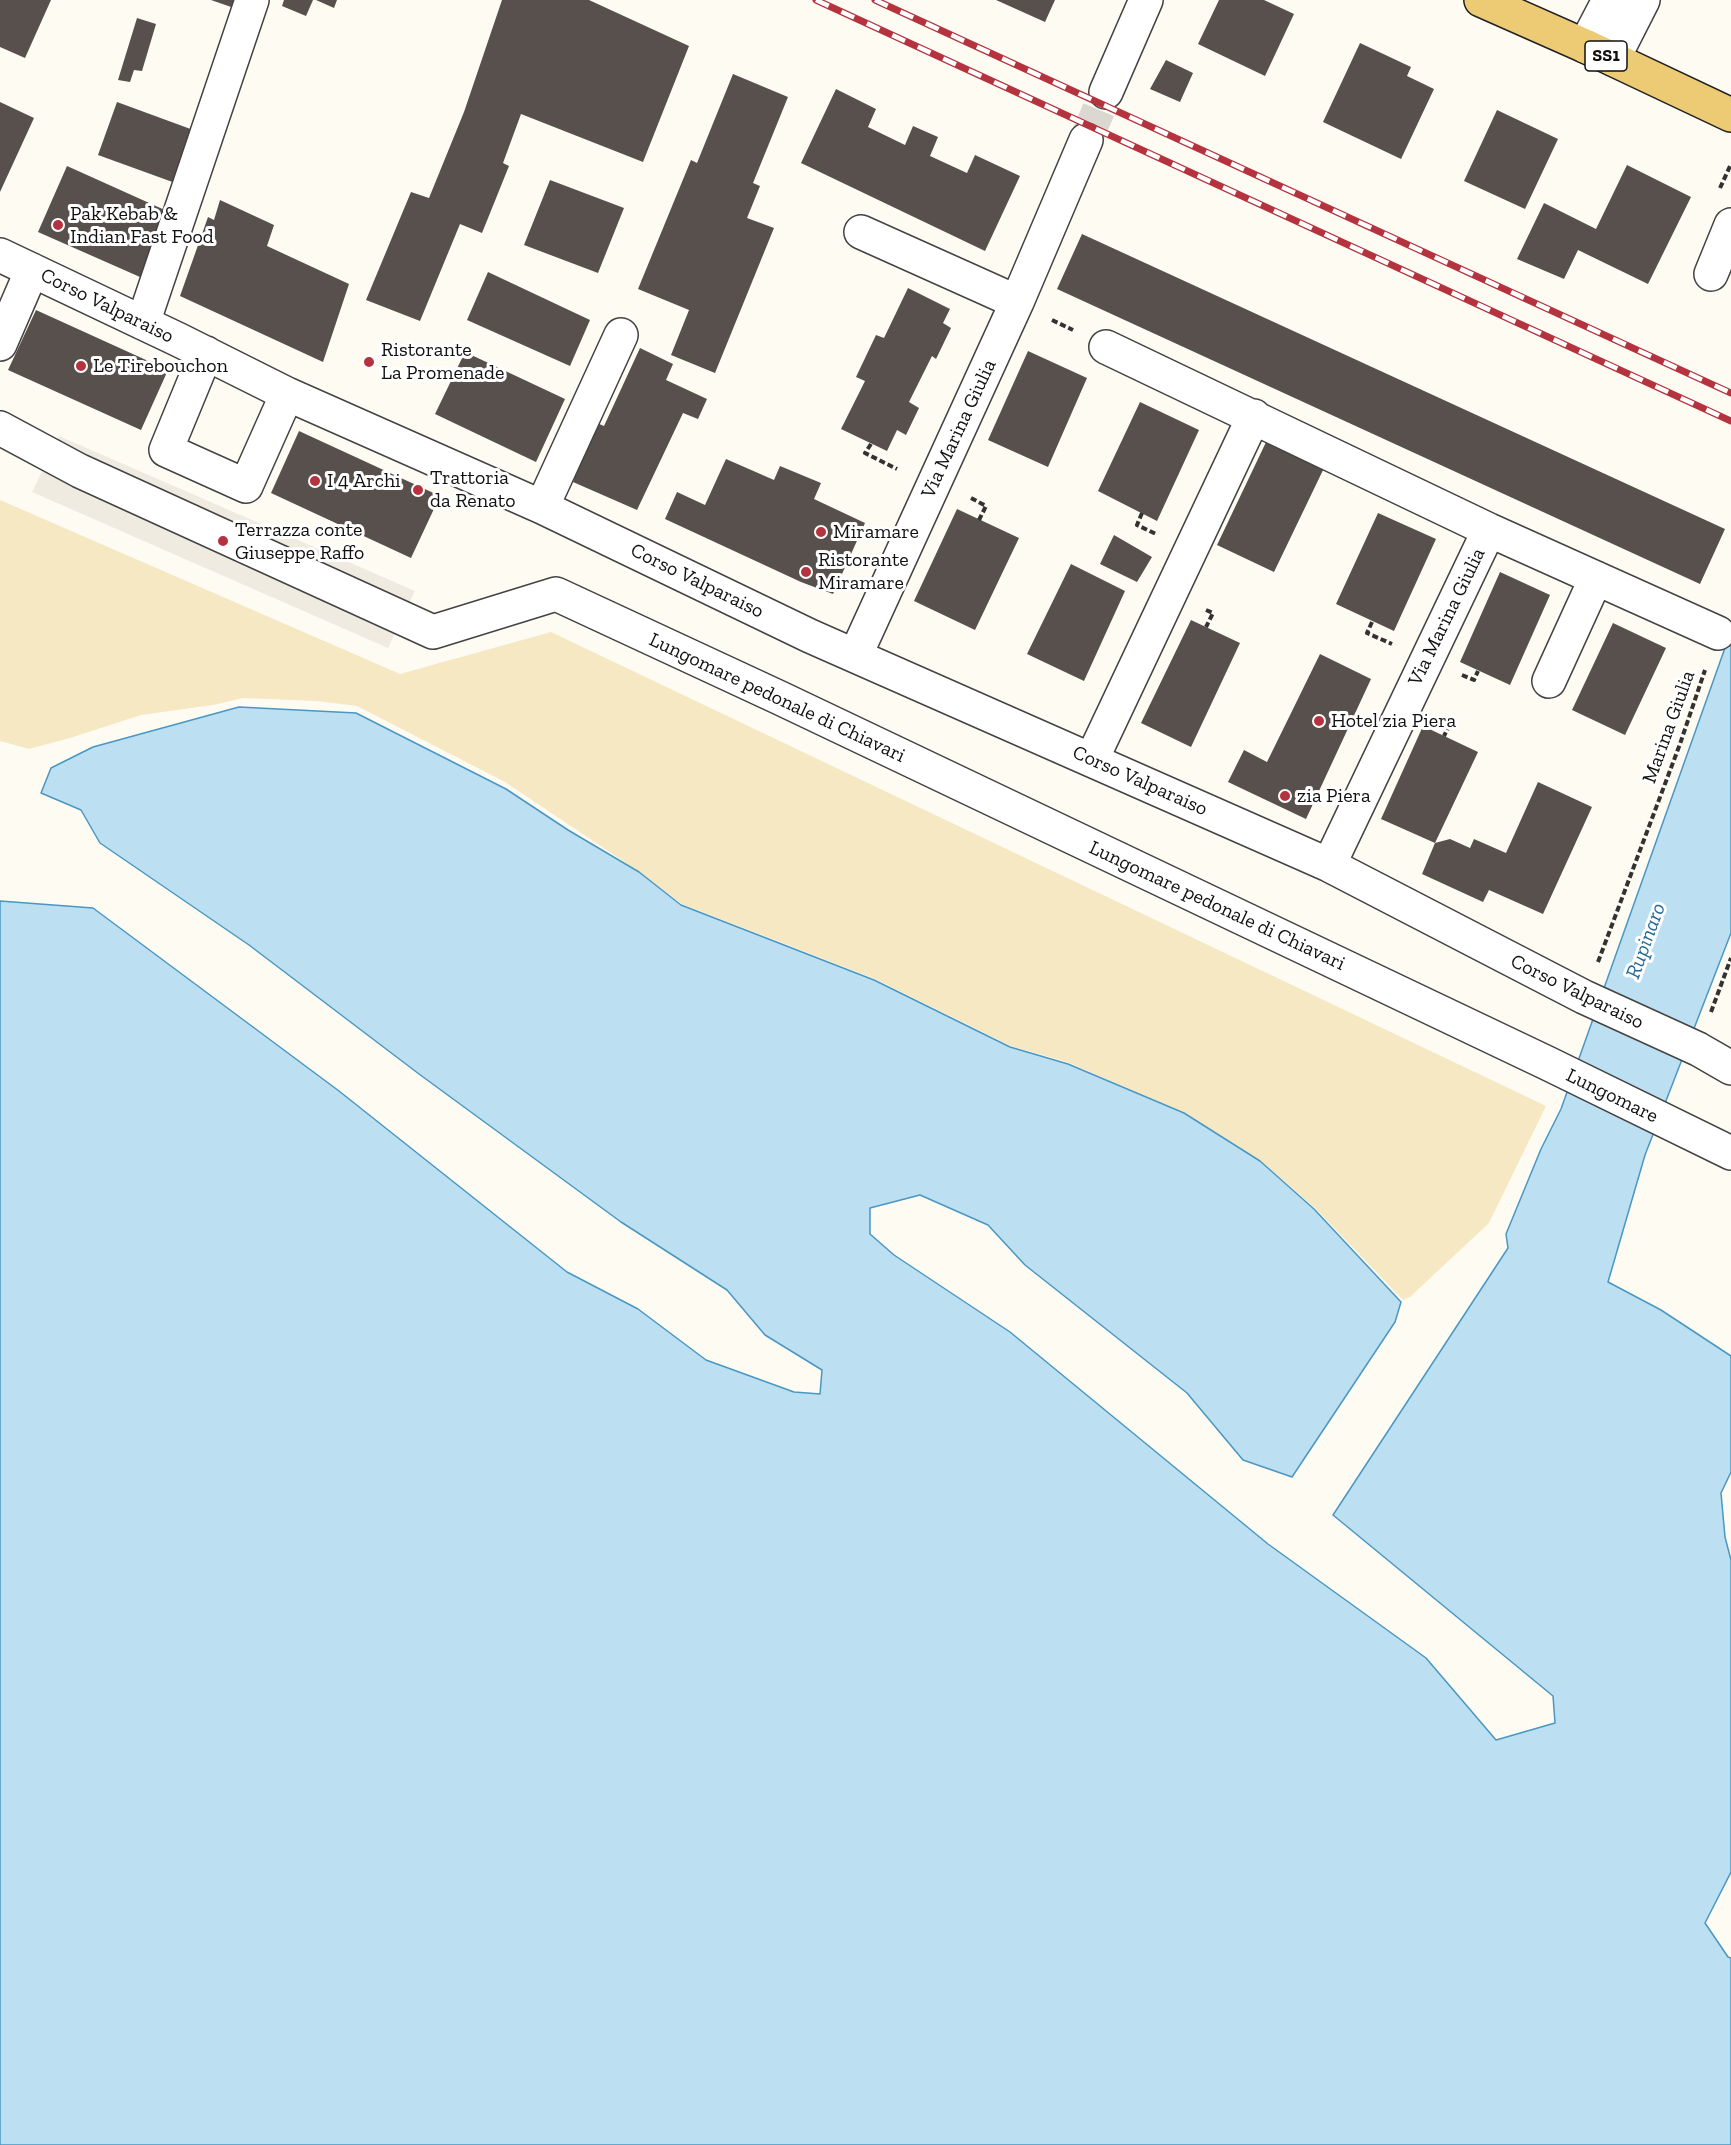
<!DOCTYPE html>
<html>
<head>
<meta charset="utf-8">
<style>
	body { margin:0 }
	canvas { display:block; background:#fefbf3 }
</style>
</head>
<body>
<canvas width="1731" height="2145"></canvas>
<script>
const ctx = document.querySelector('canvas').getContext('2d');
ctx.lineJoin = 'round';
function paint(path, color) {
  ctx.fillStyle = color;
  ctx.fill(path, 'evenodd');
}
function stroke(path, color, width, dash) {
  ctx.strokeStyle = color;
  ctx.lineWidth = width;
  ctx.lineCap = dash ? 'butt' : 'round';
  ctx.setLineDash(dash || []);
  ctx.stroke(path);
}
function write(font, color, halo, rows, align = 'center') {
  ctx.font = font + ' "Zilla Slab",serif';
  ctx.lineWidth = 6;
  ctx.setLineDash([]);
  ctx.textBaseline = 'middle';
  ctx.strokeStyle = halo;
  ctx.fillStyle = color;
  for (const [text, x, y, turn = 0] of rows) {
    ctx.save();
    ctx.translate(x, y);
    ctx.rotate((+turn || 0) * Math.PI / 180);
    ctx.textAlign = isNaN(turn) ? turn : align;
    if (halo) ctx.strokeText(text, 0, 0);
    ctx.fillText(text, 0, 0);
    ctx.restore();
  }
}
paint(new Path2D(`
	M0,500L400,674L551,632L1546,1106L1489,1223L1410,1297L1403,1300L1315,1208L1260,1160L1183,1112L1067,1062L1011,1046L873,978L682,904L638,871L505,782L357,706L317,701L243,698L213,705L141,715L70,738L29,749L0,741Z`), '#f6e8c3');
paint(new Path2D(`
	M59,436L415,591L388,648L32,492Z`), '#efebe1');
const water = new Path2D(`
	M1731,631V933L1645,1155L1608,1282L1661,1310L1731,1356V1472L1721,1493L1725,1537L1731,1560V1872L1705,1923L1728,1957L1731,1958V2145H0V901L93,908L339,1091L567,1272L638,1309L706,1360L794,1392L820,1394L822,1370L765,1335L727,1290L621,1222L419,1074L249,945L100,843L81,810L41,793L51,768L93,747L239,707L356,713L506,789L568,830L639,872L681,905L874,980L1010,1047L1068,1064L1184,1113L1260,1161L1314,1209L1401,1302L1395,1322L1292,1477L1243,1460L1187,1393L1025,1265L988,1225L920,1195L870,1208V1234L894,1255L1010,1332L1268,1544L1426,1658L1496,1740L1555,1723L1553,1696L1333,1515L1508,1248L1506,1234L1541,1149L1561,1109Z`);
paint(water, '#bce0f1');
stroke(water, '#4997c2', 1.5);
paint(new Path2D(`
	M0,0H51L25,58L0,47Z
	M211,0H237L234,8Z
	M284,0H313L306,16L282,6Z
	M316,0H337L334,8Z
	M502,0H589L689,46L643,162L521,114L503,163L509,166L482,233L460,224L420,321L366,300L411,192L429,198L464,112Z
	M996,0H1055L1045,22Z
	M1219,0H1264L1294,14L1265,76L1198,44Z
	M137,18L156,24L142,71L134,70L130,82L118,80Z
	M1360,43L1411,67L1407,76L1434,89L1401,159L1323,122Z
	M1166,60L1193,73L1180,102L1150,89Z
	M733,74L788,97L753,183L760,186L747,218L774,228L715,373L671,355L689,310L638,289L691,160L697,163Z
	M836,89L876,109L868,127L905,145L913,126L938,137L930,156L967,173L975,155L1020,176L985,251L801,163Z
	M0,102L34,118L0,192Z
	M117,102L196,131L178,184L98,155Z
	M1497,110L1558,139L1525,209L1464,181Z
	M1627,165L1691,197L1648,284L1578,250L1564,279L1517,259L1544,203L1596,229Z
	M67,166L167,211L140,277L38,232Z
	M550,180L624,208L598,273L524,245Z
	M220,200L274,225L267,246L349,284L323,362L180,296L208,217L214,220Z
	M1082,234L1725,529L1700,584L1057,289Z
	M488,272L590,320L570,366L467,320Z
	M908,288L950,309L943,323L951,328L936,359L932,356L909,402L919,408L906,435L897,430L887,451L841,429L865,381L856,377L876,335L884,338Z
	M36,310L168,370L141,430L8,370Z
	M640,348L673,364L666,380L707,399L698,419L683,413L637,510L573,482L597,423L604,426Z
	M1028,351L1087,378L1048,467L988,440Z
	M465,352L565,399L536,462L435,414Z
	M1140,402L1199,430L1157,521L1098,491Z
	M299,431L440,496L411,558L271,493Z
	M1268,438L1325,466L1274,572L1217,545Z
	M726,459L774,480L780,466L821,483L814,499L865,523L833,594L801,582L665,519L677,492L705,505Z
	M957,509L1019,538L975,630L914,601Z
	M1378,513L1436,539L1394,631L1336,604Z
	M1114,535L1152,557L1137,582L1100,564Z
	M1071,564L1125,591L1084,681L1027,654Z
	M1500,572L1550,595L1510,685L1460,662Z
	M1191,620L1240,643L1191,747L1141,723Z
	M1613,623L1666,648L1625,735L1572,710Z
	M1320,654L1371,679L1306,819L1228,782L1244,750L1267,762Z
	M1423,726L1478,752L1435,843L1381,819Z
	M1538,782L1592,807L1543,914L1489,890L1483,902L1422,874L1435,843L1450,839L1470,848L1474,839L1506,853Z`), '#57504d');
stroke(new Path2D(`
	M1086,140L1106,92`), '#dad8d1', 33, [33, 16]);
const minor = new Path2D(`
	M1585,46L1609,0
	M1613,59L1643,0
	M1106,92L1146,0
	M861,232L1017,302
	M0,255L179,340L287,394L542,507L810,636L1329,865L1584,997L1698,1049L1731,1068
	M1711,274L1731,225
	M143,323L252,0
	M0,344L32,270
	M1106,347L1489,530L1718,633
	M206,353L166,450L246,486L287,394
	M0,428L80,471L433,632L556,594L780,698L1547,1063L1731,1153
	M542,507L621,335
	M856,654L1017,302L1086,140
	M1549,681L1596,578
	M1092,759L1254,416
	M1329,865L1489,530`);
const major = new Path2D(`
	M1481,0L1585,46L1731,115`);
stroke(minor, '#434343', 36);
stroke(major, '#212121', 36);
stroke(new Path2D(`
	M1720,188L1731,164
	M1052,320L1073,330
	M871,444L865,453L897,469
	M971,498L986,506L979,520
	M1142,513L1137,525L1156,534
	M1206,610L1213,613L1206,627
	M1372,622L1367,633L1392,644
	M1462,675L1474,680L1478,671
	M1442,721L1450,724L1444,736
	M1598,962L1680,744L1705,670
	M1711,1012L1731,958`), '#323232', 4, [6, 3]);
stroke(minor, '#fff', 33);
stroke(major, '#edca74', 33);
const rail = new Path2D(`
	M816,0L1731,421
	M875,0L1731,393`);
stroke(rail, '#b4333f', 7);
stroke(rail, '#fff', 4.5, [14]);
for (const [x, y, r, color] of [
	[58,225,6,"#b4333f"],
	[369,362,6,"#b4333f"],
	[81,366,6,"#b4333f"],
	[315,481,6,"#b4333f"],
	[418,490,6,"#b4333f"],
	[821,532,6,"#b4333f"],
	[223,541,6,"#b4333f"],
	[806,572,6,"#b4333f"],
	[1319,721,6,"#b4333f"],
	[1285,796,6,"#b4333f"]
]) {
  const dot = new Path2D();
  dot.arc(x, y, r, 0, 2 * Math.PI);
  ctx.fillStyle = color;
  ctx.fill(dot);
  stroke(dot, '#fff', 2);
}
for (const [x, y, w] of [
	[1606,56,42]
]) {
  const box = new Path2D();
  box.roundRect(x - w / 2, y - 15, w, 30, 4.5);
  ctx.fillStyle = '#fff';
  ctx.fill(box);
  stroke(box, '#101010', 1.5);
}
write('bold 18px', '#101010', null, [
	["SS1",1606,56]
]);
write('20px', '#101010', '#fff', [
	["Pak Kebab &",70,214],
	["Indian Fast Food",70,237],
	["Ristorante",381,350],
	["La Promenade",381,373],
	["Le Tirebouchon",93,366],
	["Trattoria",430,478],
	["da Renato",430,501],
	["I 4 Archi",327,481],
	["Terrazza conte",235,530],
	["Giuseppe Raffo",235,553],
	["Miramare",833,532],
	["Ristorante",818,560],
	["Miramare",818,583],
	["Hotel zia Piera",1331,721],
	["zia Piera",1297,796]
], 'left');
write('20px', '#101010', '#fff', [
	["Corso Valparaiso",107,306,26],
	["Via Marina Giulia",959,429,-65],
	["Corso Valparaiso",697,581,26],
	["Via Marina Giulia",1447,617,-64],
	["Lungomare pedonale di Chiavari",777,698,25],
	["Marina Giulia",1669,727,-70],
	["Corso Valparaiso",1140,781,24],
	["Lungomare pedonale di Chiavari",1217,906,25],
	["Corso Valparaiso",1577,992,26],
	["Lungomare",1612,1096,26]
]);
write('italic 21px', '#236997', '#fff', [
	["Rupinaro",1646,941,-70]
]);
</script>
</body>
</html>
